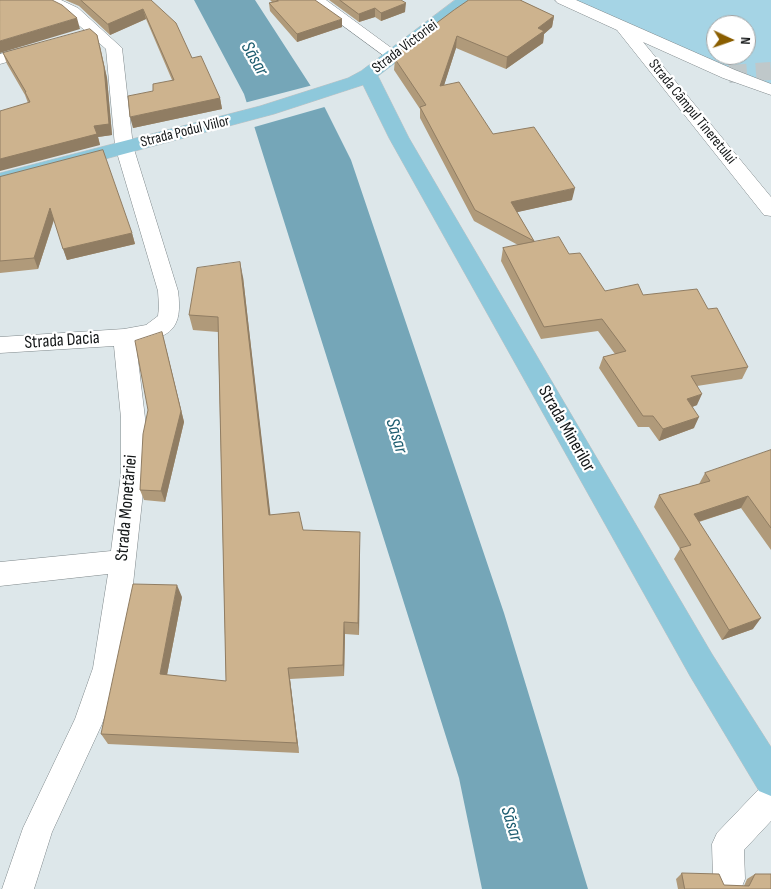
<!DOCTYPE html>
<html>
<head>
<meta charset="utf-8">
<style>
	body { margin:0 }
	#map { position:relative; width:771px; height:889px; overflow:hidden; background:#dde7ea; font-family:"Sofia Sans Condensed",sans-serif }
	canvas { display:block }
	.north { position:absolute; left:706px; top:15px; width:50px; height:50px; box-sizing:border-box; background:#fff; border:1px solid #a1a2a2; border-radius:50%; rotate:93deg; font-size:14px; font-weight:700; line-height:20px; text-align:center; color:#131617 }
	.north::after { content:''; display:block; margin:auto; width:18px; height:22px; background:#8a5e00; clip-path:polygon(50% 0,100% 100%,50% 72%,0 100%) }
</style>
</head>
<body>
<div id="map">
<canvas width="771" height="889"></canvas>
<div class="north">N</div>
</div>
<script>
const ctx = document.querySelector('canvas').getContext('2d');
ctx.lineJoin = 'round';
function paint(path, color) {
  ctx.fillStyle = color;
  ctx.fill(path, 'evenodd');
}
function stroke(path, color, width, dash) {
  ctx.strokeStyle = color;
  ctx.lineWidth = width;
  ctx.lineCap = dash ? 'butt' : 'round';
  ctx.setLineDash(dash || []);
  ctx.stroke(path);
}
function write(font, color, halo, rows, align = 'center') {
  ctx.font = font + ' "Sofia Sans Condensed",sans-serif';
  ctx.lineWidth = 4.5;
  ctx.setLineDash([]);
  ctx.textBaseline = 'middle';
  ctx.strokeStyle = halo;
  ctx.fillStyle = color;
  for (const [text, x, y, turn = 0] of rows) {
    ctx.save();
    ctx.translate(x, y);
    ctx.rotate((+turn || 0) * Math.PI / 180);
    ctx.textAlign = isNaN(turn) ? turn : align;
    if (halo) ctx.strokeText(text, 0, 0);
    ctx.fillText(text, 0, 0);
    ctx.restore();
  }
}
paint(new Path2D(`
	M565,0H771V85ZM716,25H746V55H716Z`), '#a5d4e5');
paint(new Path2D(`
	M194,0H255L325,108L351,160L504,613L588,889H482L459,778L244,94Z`), '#75a6b8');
paint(new Path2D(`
	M313,85L328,106L251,128L244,103Z`), '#dde7ea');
stroke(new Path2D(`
	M729,74L771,71`), '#bfc8ca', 18, [18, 9]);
const minor = new Path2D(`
	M40,0H61L78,8L122,48L133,146L178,291C183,329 171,337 136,343L145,418V474L129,621L121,668L102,724L52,832L34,889H2L23,828L75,719L93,668L108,574L0,586V562L111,551L121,474V418L114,346L0,353V337L124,329L146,325L158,316L159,307L158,291L115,146L106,49L66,14L43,3Z
	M308,0H326L401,55L399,58H387Z
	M555,0H576L735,70L771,84V95L723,78L643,42L771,197V216L764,215L617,30L558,3Z
	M37,44L43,46L45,49L43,52L0,64V54Z
	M771,784V821L744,850L745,879L741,889H717L713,879L712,844L717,833L760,788Z`);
const major = new Path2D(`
	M455,0H473L466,9L378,76L409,138L447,203L712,654L771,747V796L759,791L690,676L389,138L363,85L274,114L0,187V173L260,106L348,78L361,71Z`);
stroke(minor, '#7f888b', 1);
stroke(major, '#c2c2c3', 1);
paint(minor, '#fff');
paint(major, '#8ec8db');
paint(new Path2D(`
	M65,0H151L192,58L220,98L222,109L133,128L153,91L172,80L146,19L110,35L79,6Z
	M270,0H315L342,27L297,42L270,11L269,3L272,2Z
	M329,0H401L405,12L381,21L375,17L359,22Z
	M469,0H522V1L554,16L552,27L544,34L543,43L506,69L456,48L444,85L493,134L572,200L517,212L534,241V242L569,254L605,291L643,295L708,309L748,367L742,379L697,386V405L692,407L694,428L659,441L649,427H638L599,368L603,357L615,354L598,331L541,339L501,261L503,248L518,245L474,221L420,118V109L394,70L395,59Z
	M100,46L107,78L112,135L98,137L100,145L28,103L25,95L7,64L3,53Z
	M0,177L132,233L135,244L67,260L54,220L38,269L0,273Z
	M243,277L270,515L303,530L360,545L359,635L345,634L344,676L290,679L299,753L108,744L101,734L182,597L167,675L226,681L218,332L193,330L189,315Z
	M165,344L184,422L165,502L144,500L140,490Z
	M771,450V550L741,508L699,522L753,629L722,640L674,559L680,549L654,507L659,495L699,484L705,473Z
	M682,873L724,885L744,886L747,879L755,874L771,889H678L676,879Z`), '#b09a7a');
paint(new Path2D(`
	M406,3L405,12L381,21V13Z
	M375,8V17L359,22V14Z
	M143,9L146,19L110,35L108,24Z
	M554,16L552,27L544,34L543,43L506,69L507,57L538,28Z
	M77,18L80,29L0,53V41Z
	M342,19V27L297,42V34Z
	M97,35L107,78L112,135L98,137L100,145L0,171V159L94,126Z
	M457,36L456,48L440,98V86Z
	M220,98L222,109L133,128L130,117Z
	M575,188L572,200L509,214L511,202Z
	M50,208L54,219L38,269L34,258Z
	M132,233L135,244L67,260L63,249Z
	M240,262L243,277L272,528L269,515Z
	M162,332L184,422L165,502L161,491Z
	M702,394L697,405L682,411L687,399Z
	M699,417L694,428L659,441L663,429Z
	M748,496L741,508L688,525L694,514Z
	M360,532V545L359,635L358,623Z
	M177,585L182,597L165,685L160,674Z
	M761,618L753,629L722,640L729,630Z
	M344,622L345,634L344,676L343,665Z
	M288,668L290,679L299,753L297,743Z`), '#907d63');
const building = new Path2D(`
	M0,0H52L62,5L77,18L0,41Z
	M81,0H151L176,23L192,58L201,56L220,98L130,117L128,96L153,91V84L174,80L143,9L108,24Z
	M277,0H315L342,19L297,34L269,3L278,1Z
	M340,0H401L406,3L381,13L375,8L359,14Z
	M469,0H520L554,16L538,28L544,31L507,57L457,36L440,86L459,82L493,134L534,127L575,188L511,202L534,241L475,210L420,107L426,105L395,59L398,52L454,10Z
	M90,29L97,35L104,67L109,124L94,126L97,134L0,159V111L30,102L25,92H26L3,53Z
	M103,150L132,233L63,249L50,208L34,258L0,261V177Z
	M559,237L569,254L580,253L605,291L638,284L643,295L697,289L708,309L717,308L748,367L691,376L702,394L687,399L699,417L663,429L653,416H643L603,357L626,351L602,319L544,327L503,248Z
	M240,262L269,515L299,512L303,530L360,532L358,623L344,622L343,665L288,668L297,743L101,734L133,584L177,585L160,674L226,681L218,317L189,315L197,268Z
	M162,332L181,411L161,491L140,490L143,434L148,410L135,341Z
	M771,450V528L748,496L694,514L761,618L729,630L680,548L691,545L659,495L710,481L705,473Z
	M682,873L719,874L724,885L749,886L755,874H771V889H685Z`);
paint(building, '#cdb38e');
stroke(building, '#907d63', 1);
write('15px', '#131617', '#fff', [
	["Strada Victoriei",405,47,-37],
	["Strada Câmpul Tineretului",692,112,51],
	["Strada Podul Viilor",185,132,-14]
]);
write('18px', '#131617', '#fff', [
	["Strada Dacia",62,341,-4],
	["Strada Minerilor",566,429,60],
	["Strada Monetăriei",127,508,-85]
]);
write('italic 19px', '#1d5d70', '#fff', [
	["Săsar",254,59,60],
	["Săsar",396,436,73],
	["Săsar",511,824,73]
]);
</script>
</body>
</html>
